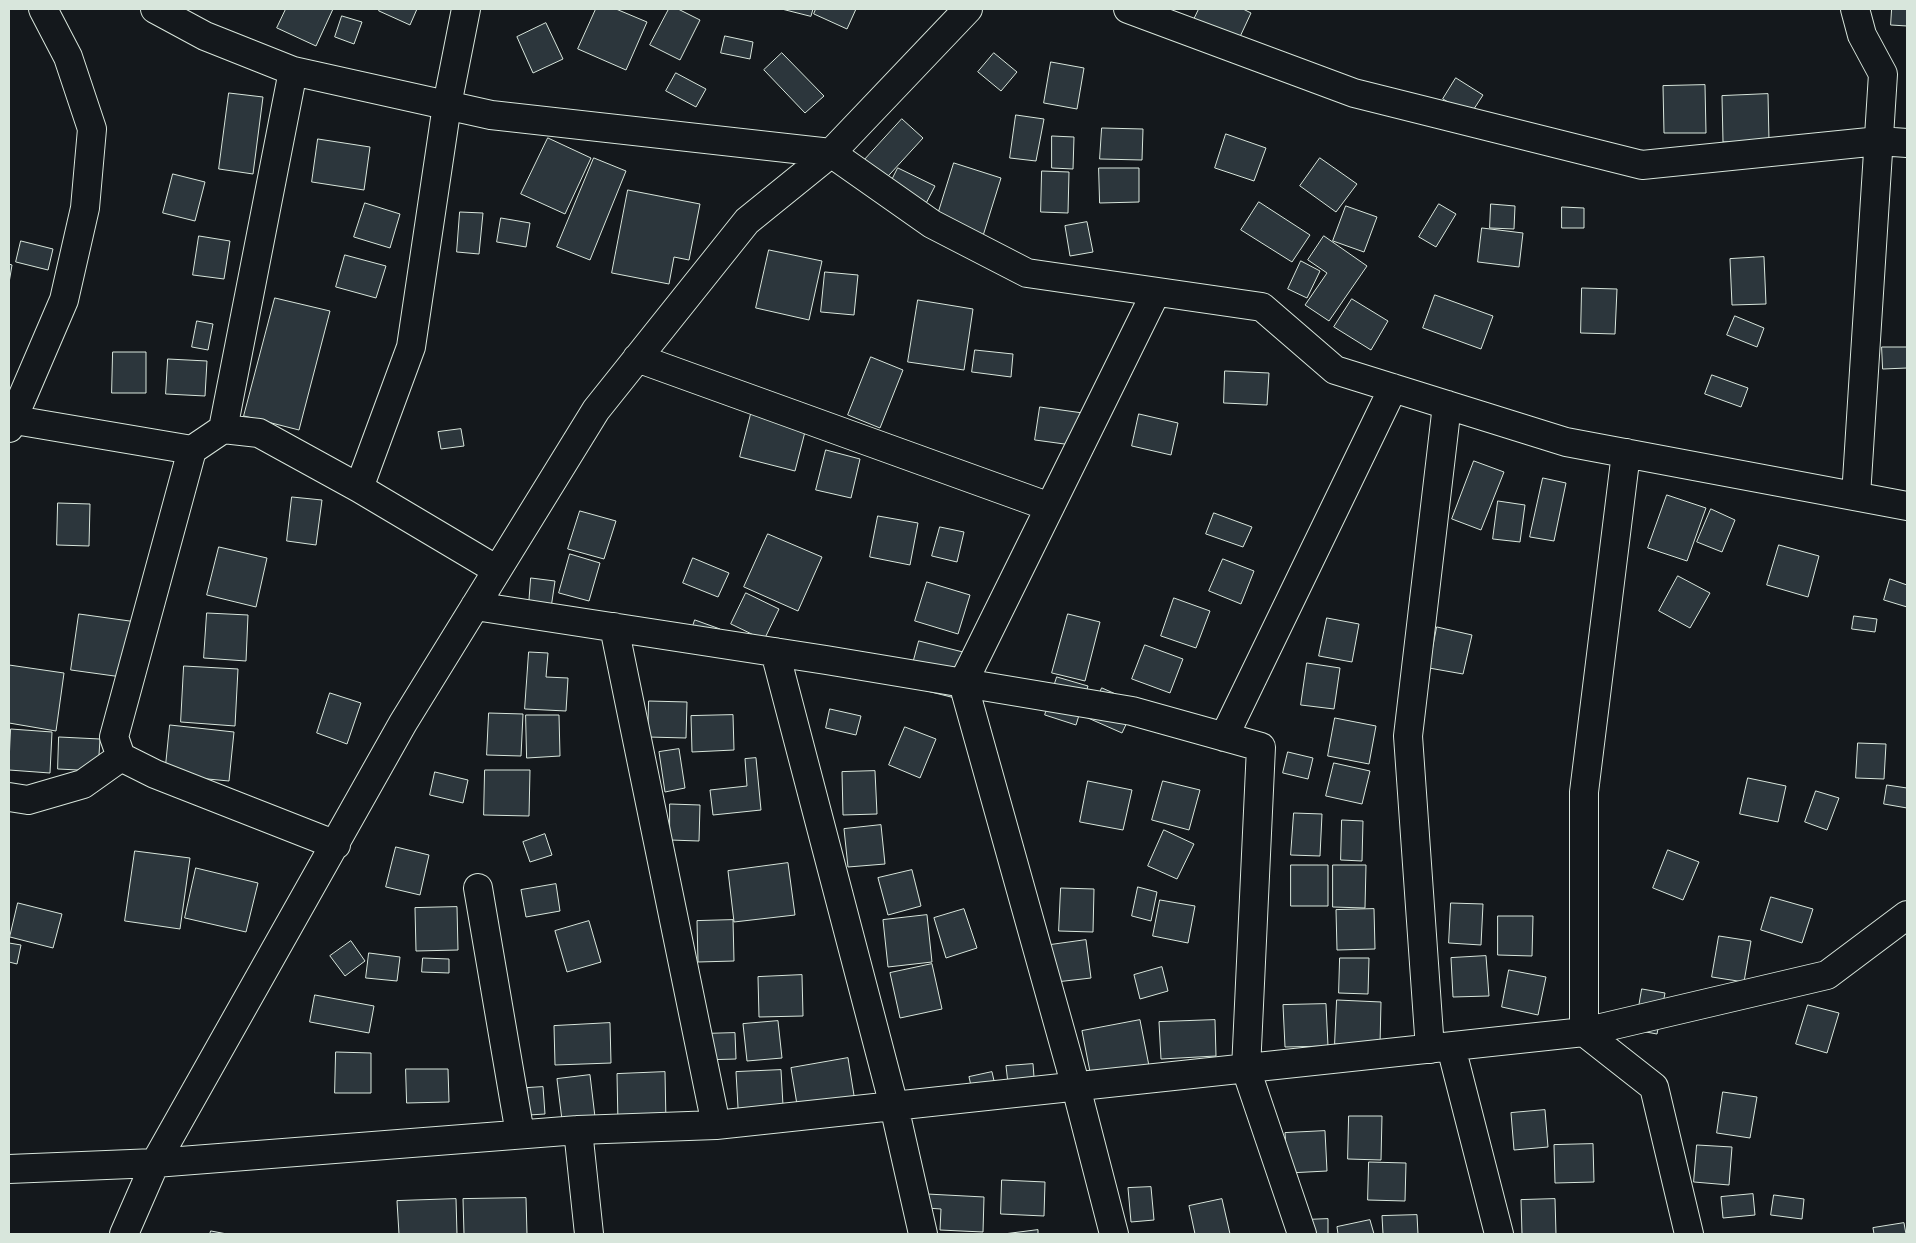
<!DOCTYPE html>
<html>
<head>
<meta charset="utf-8">
<style>
	body { margin:0 }
	#map { position:relative; width:1916px; height:1243px; overflow:hidden; background:#14181c; font-family:Signika,sans-serif }
	canvas { display:block }
	.frame { position:absolute; inset:0; border:10px solid #d8e6dc; pointer-events:none }
</style>
</head>
<body>
<div id="map">
<canvas width="1916" height="1243"></canvas>
<div class="frame"></div>
</div>
<script>
const ctx = document.querySelector('canvas').getContext('2d');
ctx.lineJoin = 'round';
function paint(path, color) {
  ctx.fillStyle = color;
  ctx.fill(path, 'evenodd');
}
function stroke(path, color, width, dash) {
  ctx.strokeStyle = color;
  ctx.lineWidth = width;
  ctx.lineCap = dash ? 'butt' : 'round';
  ctx.setLineDash(dash || []);
  ctx.stroke(path);
}
const building = new Path2D(`
	M286,9H333L316,46L277,28Z
	M380,9H417L410,25L379,11Z
	M596,9H616L647,22L626,70L578,49Z
	M669,9H678L700,20L680,60L650,45Z
	M782,9H813L811,16Z
	M816,9H856L847,29L814,14Z
	M1199,9H1243L1251,13L1232,54L1187,34Z
	M1892,9H1907V26L1891,25Z
	M342,16L362,22L354,44L335,37Z
	M546,23L563,59L533,73L517,37Z
	M725,36L753,42L750,59L721,53Z
	M782,53L824,96L805,113L764,70Z
	M994,53L1017,72L1001,91L978,72Z
	M1051,62L1084,68L1077,109L1044,103Z
	M676,73L706,89L696,107L666,91Z
	M1456,78L1483,95L1470,115L1443,99Z
	M1705,85L1706,133H1664L1663,86Z
	M229,93L263,97L253,174L219,169Z
	M1768,94L1769,141L1723,142L1722,96Z
	M1016,115L1044,119L1036,161L1010,158Z
	M902,119L923,138L869,197L848,178Z
	M1102,128L1143,129L1142,160L1100,159Z
	M1226,134L1266,148L1254,181L1215,168Z
	M1052,136L1074,137L1073,169L1052,168Z
	M548,138L591,158L565,214L521,194Z
	M318,139L370,147L364,190L312,182Z
	M594,158L626,171L590,260L557,247Z
	M1320,158L1357,184L1336,212L1300,186Z
	M954,163L1001,178L982,239L935,224Z
	M898,168L935,186L919,217L883,198Z
	M1099,168H1139V202L1100,203Z
	M1042,171L1069,172L1068,213L1041,212Z
	M173,174L205,182L195,221L163,213Z
	M628,190L700,204L689,260L674,257L669,284L612,273Z
	M1259,202L1310,235L1292,262L1241,230Z
	M365,203L400,214L390,248L354,237Z
	M1439,204L1456,214L1436,247L1419,237Z
	M1491,204L1515,206L1514,229L1490,228Z
	M1346,206L1377,217L1364,252L1333,241Z
	M1562,207L1584,208V228H1562Z
	M460,212L483,213L479,254L457,252Z
	M501,218L530,223L526,247L497,242Z
	M1087,222L1093,252L1070,256L1065,226Z
	M1482,228L1523,233L1519,267L1478,262Z
	M199,236L230,241L224,279L193,275Z
	M1324,236L1367,266L1329,321L1305,305L1327,273L1308,260Z
	M21,241L53,249L48,270L16,262Z
	M769,250L822,261L809,320L756,308Z
	M345,255L386,266L376,298L336,287Z
	M1764,257L1766,304L1732,305L1730,259Z
	M1301,261L1320,271L1307,298L1288,289Z
	M9,264L12,265L9,283Z
	M825,272L858,275L854,315L821,312Z
	M1582,288L1617,289L1615,334L1581,333Z
	M1435,295L1493,316L1481,349L1423,328Z
	M275,298L330,311L299,430L244,416Z
	M1352,299L1388,321L1371,350L1334,327Z
	M918,300L973,309L964,370L908,362Z
	M1735,316L1764,328L1757,347L1727,335Z
	M197,321L213,324L208,350L192,347Z
	M1882,347H1907V368L1883,369Z
	M975,350L1013,354L1011,377L972,372Z
	M113,352H146V393H112Z
	M871,357L903,370L880,428L848,415Z
	M168,359L207,361L205,396L166,394Z
	M1225,371L1269,373L1267,405L1224,403Z
	M1712,375L1748,388L1741,407L1705,394Z
	M753,406L808,420L795,471L740,457Z
	M1040,407L1083,413L1079,446L1035,440Z
	M1139,414L1178,423L1171,455L1132,446Z
	M461,429L464,446L441,449L438,432Z
	M826,450L860,459L851,498L816,490Z
	M1474,461L1504,472L1481,530L1452,519Z
	M1543,478L1566,483L1554,541L1530,537Z
	M1667,495L1706,508L1687,561L1648,548Z
	M292,497L322,500L316,545L287,541Z
	M1498,501L1525,505L1520,542L1493,539Z
	M58,503L90,504L89,546L57,545Z
	M1711,509L1735,520L1722,552L1697,542Z
	M580,511L616,521L604,559L568,549Z
	M1214,513L1252,527L1243,547L1206,534Z
	M878,516L918,523L910,565L870,557Z
	M940,527L964,532L957,562L932,556Z
	M768,534L822,557L798,611L744,587Z
	M1779,545L1819,556L1808,597L1767,585Z
	M219,547L267,558L256,607L207,595Z
	M570,554L600,563L589,601L559,593Z
	M693,558L729,573L718,597L683,583Z
	M1223,559L1254,571L1241,604L1209,591Z
	M1678,576L1710,593L1690,628L1659,611Z
	M531,578L555,581L551,608L529,605Z
	M1890,579L1907,585V607L1884,600Z
	M927,582L970,595L958,634L915,621Z
	M746,593L779,609L764,640L731,624Z
	M1174,598L1210,611L1196,648L1161,636Z
	M207,613L248,615L246,661L204,658Z
	M79,614L137,622L129,678L71,670Z
	M1068,614L1100,622L1085,681L1052,673Z
	M1854,616L1877,619L1875,632L1852,629Z
	M1327,618L1359,624L1352,662L1319,656Z
	M695,620L720,629L715,646L689,638Z
	M1437,627L1472,635L1463,674L1429,668Z
	M919,641L967,653L955,698L907,686Z
	M1145,645L1183,659L1170,693L1132,679Z
	M529,652L548,653L546,677L568,678L566,711L525,709Z
	M1307,663L1340,668L1334,709L1301,705Z
	M9,665L64,673L56,731L9,723Z
	M184,666L238,669L235,726L181,722Z
	M1057,677L1088,686L1076,725L1045,715Z
	M1102,688L1136,703L1122,733L1088,718Z
	M330,693L361,703L347,744L317,733Z
	M649,701L687,702L686,738L648,737Z
	M830,709L861,716L856,735L826,728Z
	M489,713L523,714L521,756L487,755Z
	M526,715H559L560,756L527,758Z
	M733,715L734,750L692,752L691,716Z
	M1335,718L1376,726L1369,764L1328,756Z
	M170,725L234,732L229,781L165,775Z
	M905,727L936,739L920,778L889,765Z
	M11,729L52,732L50,773L9,770Z
	M59,737L100,739L98,771L58,769Z
	M1858,743L1886,744L1884,779L1856,778Z
	M679,749L685,788L665,792L659,752Z
	M1288,752L1313,758L1308,779L1283,773Z
	M756,758L761,810L713,815L710,790L747,786L745,759Z
	M1334,763L1370,771L1362,804L1326,796Z
	M485,770H530L529,816L484,815Z
	M875,771L877,814L843,815L842,772Z
	M435,772L468,780L463,803L430,795Z
	M1748,778L1786,786L1778,822L1740,814Z
	M1088,781L1132,790L1123,830L1080,822Z
	M1163,781L1200,790L1189,830L1152,820Z
	M1887,785L1907,788V808L1884,804Z
	M1816,791L1839,798L1827,830L1805,822Z
	M670,804L700,805L699,841L670,840Z
	M1294,813L1322,814L1320,856L1291,855Z
	M1342,820L1363,821L1362,861L1341,860Z
	M881,825L885,864L848,867L844,829Z
	M1164,830L1194,844L1177,879L1148,866Z
	M545,834L552,855L530,862L523,842Z
	M396,847L429,855L420,895L386,887Z
	M1668,850L1699,862L1683,900L1653,888Z
	M135,851L190,858L180,929L125,921Z
	M788,863L795,915L734,922L728,871Z
	M1291,865H1328V906H1291Z
	M1333,865H1366L1365,908L1333,907Z
	M196,868L258,883L246,932L185,918Z
	M912,870L921,906L888,915L878,878Z
	M556,884L560,911L526,917L521,890Z
	M1138,887L1157,892L1151,921L1132,916Z
	M1061,888L1094,889L1093,932L1059,931Z
	M1771,897L1813,909L1802,943L1761,930Z
	M1160,900L1195,906L1188,943L1153,936Z
	M18,903L62,914L53,948L10,937Z
	M1451,903L1483,904L1481,945L1449,943Z
	M457,907L458,950L416,951L415,908Z
	M964,909L977,948L946,958L934,918Z
	M1374,909L1375,949L1337,950L1336,910Z
	M927,915L932,962L888,967L883,920Z
	M1498,916H1533L1532,956L1498,955Z
	M733,920L734,961L698,962L697,921Z
	M589,921L601,962L567,972L555,931Z
	M1719,936L1751,941L1744,982L1712,977Z
	M1086,940L1091,978L1056,982L1050,945Z
	M351,941L365,961L345,976L330,956Z
	M9,943L21,945L17,964L9,962Z
	M369,953L400,957L397,981L366,978Z
	M1486,956L1489,996L1453,997L1451,958Z
	M423,958L449,959V973L422,972Z
	M1340,958H1369L1368,994L1339,993Z
	M932,964L942,1009L900,1018L890,973Z
	M1162,967L1168,991L1140,999L1134,975Z
	M1509,970L1546,977L1538,1015L1502,1007Z
	M802,975L803,1016L759,1017L758,977Z
	M1642,989L1665,993L1657,1034L1635,1030Z
	M315,995L374,1006L369,1033L310,1022Z
	M1337,1000L1381,1002L1380,1045L1335,1044Z
	M1326,1004L1328,1046L1285,1047L1283,1005Z
	M1808,1005L1839,1013L1827,1053L1796,1044Z
	M1140,1020L1150,1071L1092,1082L1082,1031Z
	M1215,1020L1216,1056L1161,1059L1159,1022Z
	M778,1021L782,1058L747,1061L743,1024Z
	M610,1023L611,1063L555,1065L554,1026Z
	M735,1033L736,1059L701,1060L700,1034Z
	M336,1052L371,1053V1093H335Z
	M848,1058L857,1114L800,1123L791,1068Z
	M1033,1064L1035,1090L1009,1092L1006,1066Z
	M406,1069H448L449,1102L407,1103Z
	M781,1070L784,1123L739,1125L736,1072Z
	M665,1072L666,1123L618,1124L617,1074Z
	M992,1072L998,1098L975,1103L969,1077Z
	M590,1075L595,1117L562,1120L557,1079Z
	M543,1087L545,1114L529,1115L527,1088Z
	M1723,1092L1757,1097L1750,1138L1717,1133Z
	M1545,1110L1548,1147L1514,1150L1511,1113Z
	M1349,1116H1382L1381,1160L1348,1159Z
	M1325,1131L1327,1171L1288,1173L1285,1133Z
	M1593,1144L1594,1182L1555,1183L1554,1145Z
	M1697,1145L1732,1147L1729,1185L1694,1182Z
	M1369,1162L1406,1163L1405,1201L1368,1200Z
	M1002,1180L1045,1182L1044,1216L1001,1214Z
	M1151,1187L1154,1220L1131,1222L1128,1188Z
	M927,1194L984,1197L983,1232L940,1230L941,1209L926,1208Z
	M1753,1194L1755,1215L1723,1218L1721,1197Z
	M1774,1195L1804,1199L1802,1219L1771,1215Z
	M526,1198L527,1234H464L463,1199Z
	M456,1199L457,1234H399L397,1201Z
	M1222,1199L1230,1234H1195L1189,1206Z
	M1555,1199L1556,1234H1522L1521,1200Z
	M1417,1215L1418,1234H1383L1382,1216Z
	M1328,1219V1234H1305L1304,1220Z
	M1370,1220L1374,1234H1338L1337,1227Z
	M1904,1223L1906,1234H1874L1873,1228Z
	M1038,1230V1234H1004Z
	M211,1231L227,1234H210Z`);
paint(building, '#2c363c');
stroke(building, '#d8e6dc', 1);
const minor = new Path2D(`
	M155,9L205,36L293,71L491,115L831,153L932,224L1027,273L1262,307L1335,370L1566,442L1907,506
	M1128,9L1354,93L1642,165L1879,141L1907,143
	M1855,9L1862,35L1883,74L1856,496
	M637,358L1050,507
	M9,419L192,450
	M9,428L64,300L85,208L92,129L68,57L43,9
	M223,429L293,71
	M1626,453L1584,792V1032L1654,1087L1689,1234
	M359,488L411,347L447,105L466,9
	M475,606L826,660L1132,711L1261,747L1246,1069L1302,1234
	M614,627L716,1125
	M775,652L894,1106L923,1234
	M1224,737L1393,388
	M9,797L28,800L83,784L121,757
	M336,845L155,774L121,757L114,737L192,450L223,429L259,433L359,488L497,570
	M478,888L520,1134
	M1451,1047L1499,1234
	M1430,1049L1408,736L1447,405
	M578,1130L589,1234
	M9,1169L155,1163L578,1130L716,1125L1584,1032L1827,975L1907,915
	M124,1234L155,1163L403,723L596,410L747,221L831,153L968,9
	M1114,1234L1076,1087L963,683L1156,292`);
stroke(minor, '#d8e6dc', 30);
stroke(minor, '#14181c', 28);
</script>
</body>
</html>
